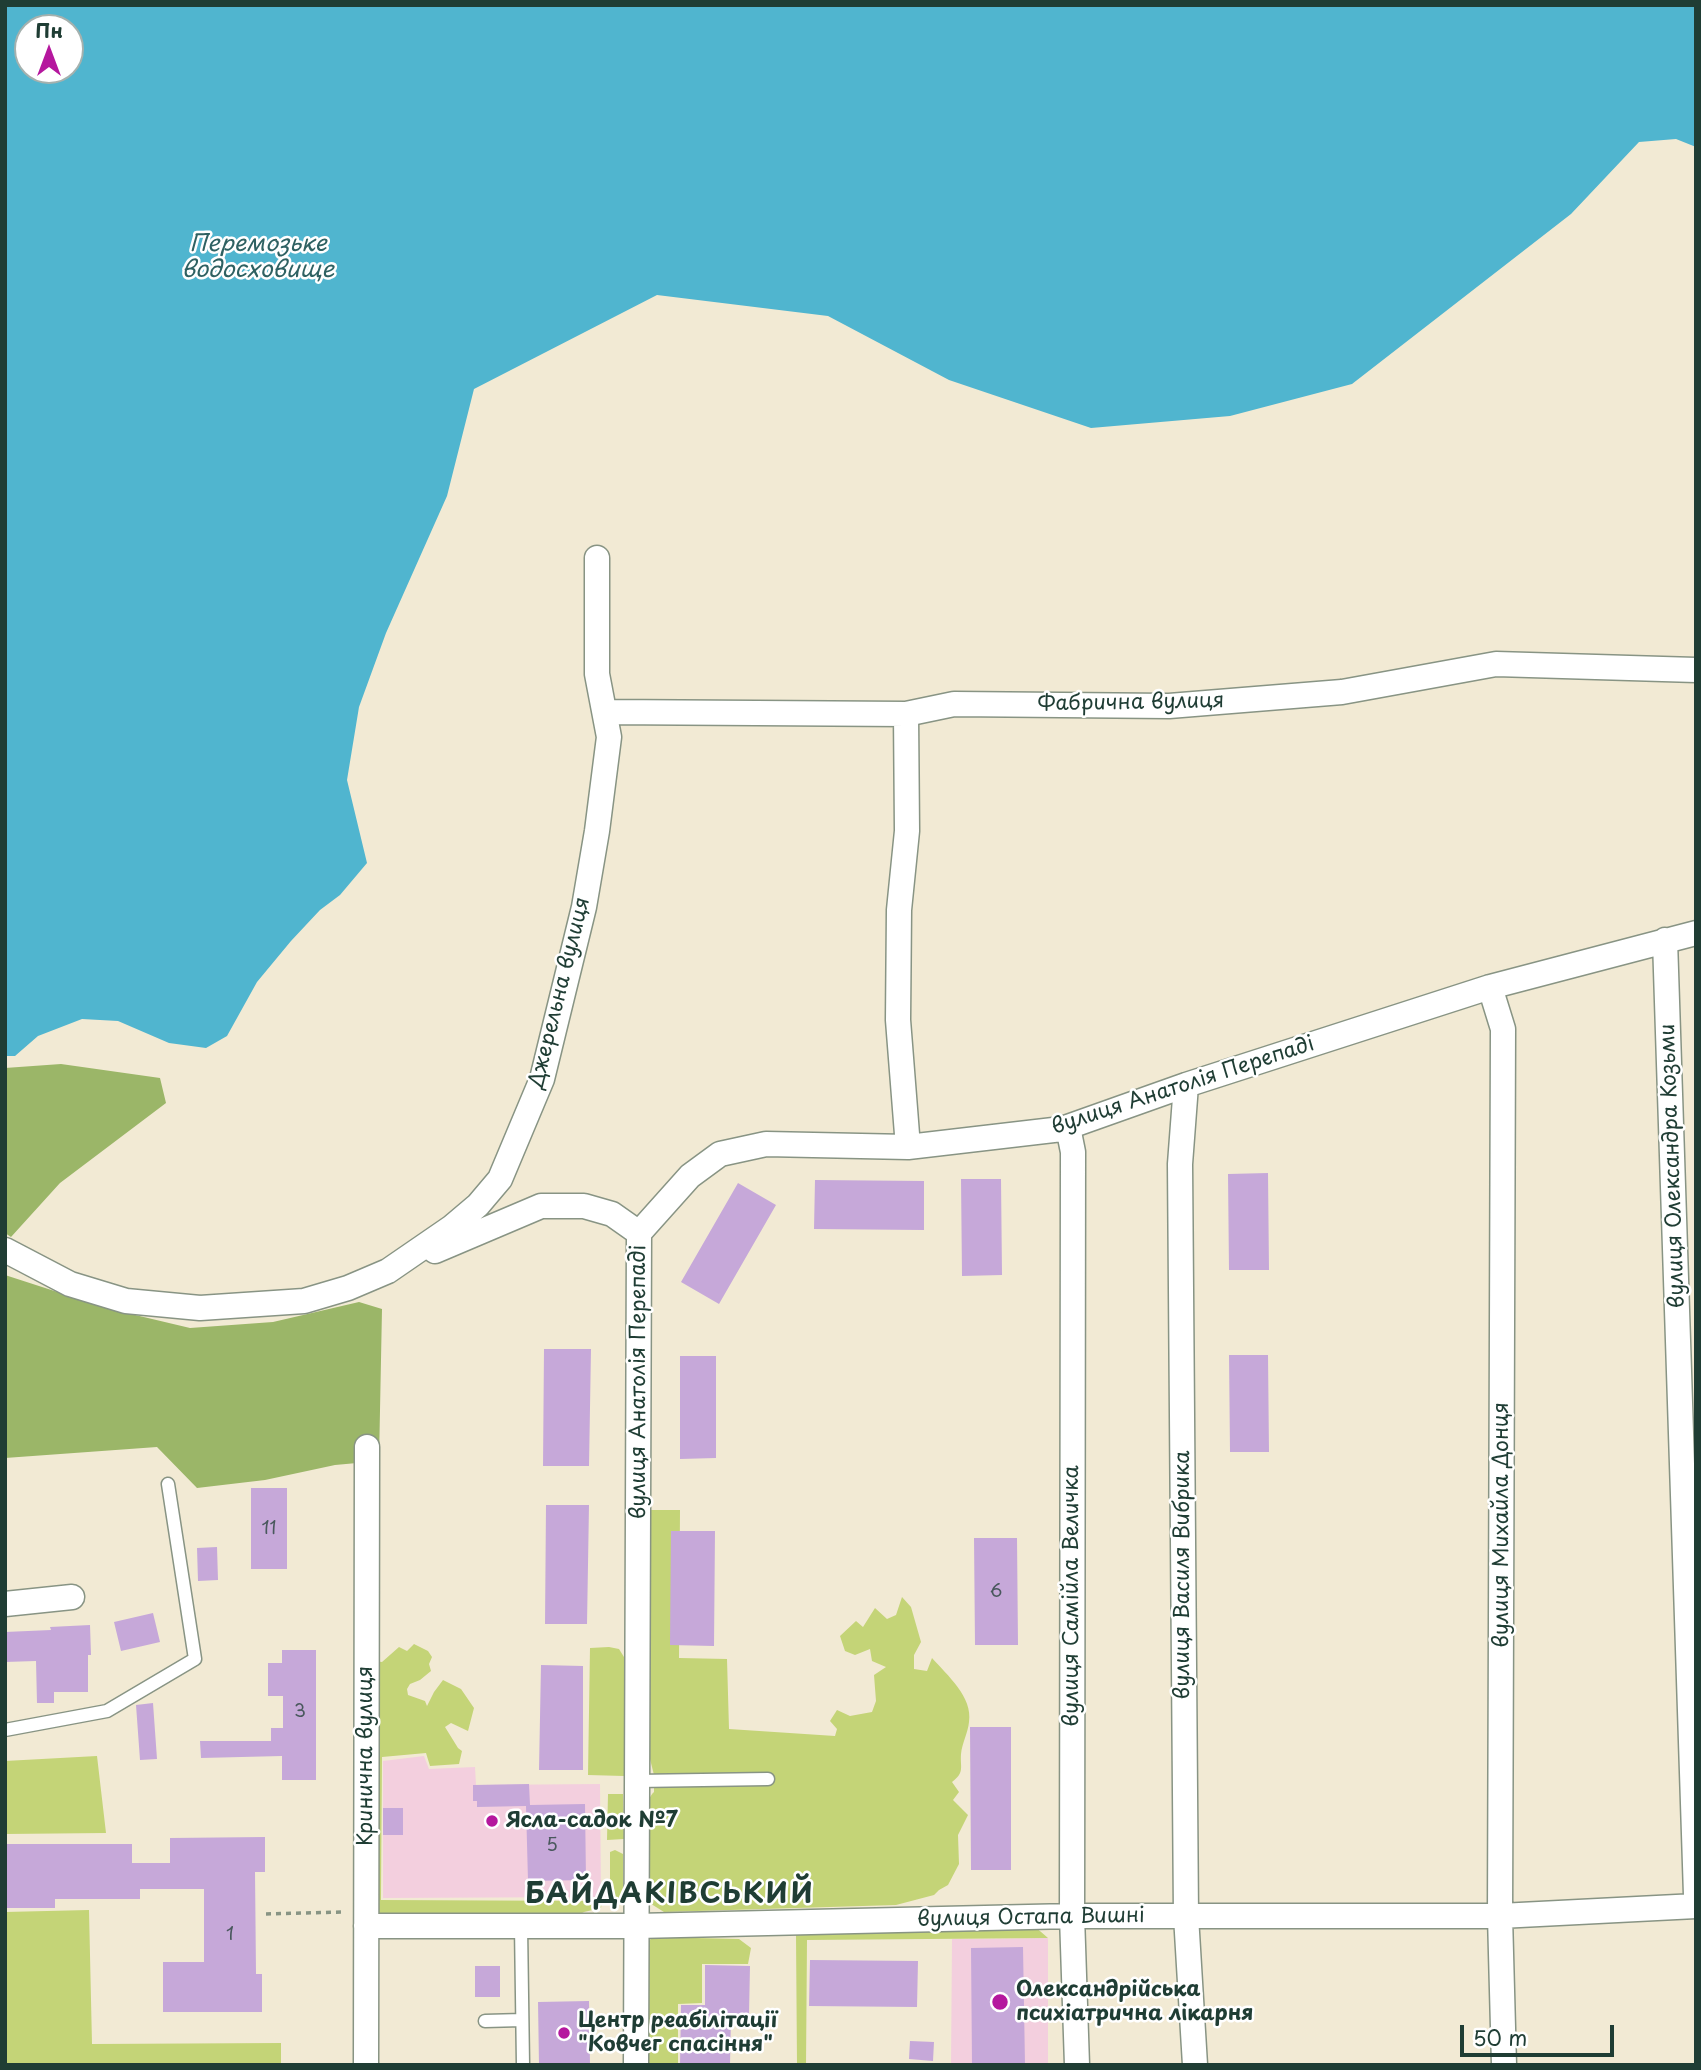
<!DOCTYPE html>
<html>
<head>
<meta charset="utf-8">
<style>
	body { margin:0 }
	#map { position:relative; width:1701px; height:2070px; overflow:hidden; background:#f2ead4; font-family:"Playpen Sans",sans-serif }
	canvas { display:block }
	.frame { position:absolute; inset:0; border:7px solid #1f3d34; pointer-events:none }
	.north { position:absolute; left:14px; top:14px; width:70px; height:70px; box-sizing:border-box; background:#fff; border:2px solid #a5b1ae; border-radius:50%; rotate:0deg; font-size:19px; font-weight:700; line-height:28px; text-align:center; color:#1f3d34 }
	.north::after { content:''; display:block; margin:auto; width:24px; height:32px; background:#b5179e; clip-path:polygon(50% 0,100% 100%,50% 72%,0 100%) }
	.scale { position:absolute; left:1460px; top:2025px; width:154px; height:32px; box-sizing:border-box; border:4px solid #1f3d34; border-top:0; padding-left:9px; font-size:21px; line-height:24px; white-space:nowrap; color:#1f3d34; -webkit-text-stroke:5px #fff; paint-order:stroke }
</style>
</head>
<body>
<div id="map">
<canvas width="1701" height="2070"></canvas>
<div class="frame"></div>
<div class="north">Пн</div>
<div class="scale">50 m</div>
</div>
<script>
const ctx = document.querySelector('canvas').getContext('2d');
ctx.lineJoin = 'round';
function paint(path, color) {
  ctx.fillStyle = color;
  ctx.fill(path, 'evenodd');
}
function stroke(path, color, width, dash) {
  ctx.strokeStyle = color;
  ctx.lineWidth = width;
  ctx.lineCap = dash ? 'butt' : 'round';
  ctx.setLineDash(dash || []);
  ctx.stroke(path);
}
function write(font, color, halo, rows, align = 'center') {
  ctx.font = font + ' "Playpen Sans",sans-serif';
  ctx.lineWidth = 5;
  ctx.setLineDash([]);
  ctx.textBaseline = 'middle';
  ctx.strokeStyle = halo;
  ctx.fillStyle = color;
  for (const [text, x, y, turn = 0] of rows) {
    ctx.save();
    ctx.translate(x, y);
    ctx.rotate((+turn || 0) * Math.PI / 180);
    ctx.textAlign = isNaN(turn) ? turn : align;
    if (halo) ctx.strokeText(text, 0, 0);
    ctx.fillText(text, 0, 0);
    ctx.restore();
  }
}
paint(new Path2D(`
	M424,1756L429,1769L475,1767L476,1785L600,1784L601,1897L383,1898V1761Z
	M1048,1938V2065H951L952,1939Z`), '#f3cfde');
paint(new Path2D(`
	M649,1510H680L679,1658L727,1659L729,1729L835,1736L837,1729L830,1721L837,1710L850,1716L872,1712L876,1701L874,1675L886,1667L872,1661L870,1649L855,1655L845,1651L840,1636L856,1621L863,1627L875,1608L887,1619L896,1615L902,1597L911,1607L921,1642L914,1655V1669L927,1671L932,1658C947,1675 973,1697 969,1722C968,1733 962,1743 961,1754C960,1768 965,1772 952,1782L959,1792L953,1800L968,1815L958,1835L959,1864L948,1885L939,1890L934,1895L896,1905L664,1912L648,1902C647,1878 637,1807 654,1792V1775L646,1743Z
	M414,1644L428,1651L432,1657L429,1664L431,1671L420,1680L410,1684L407,1689L408,1695L425,1701L427,1706L434,1692L443,1680L461,1689L474,1708L468,1731L451,1723L445,1727L458,1748L462,1751L459,1764L430,1766L426,1753L382,1757L381,1900L602,1901L601,1908L584,1912L575,1917L371,1918L375,1661L382,1662L399,1647L407,1651Z
	M609,1647L619,1649L624,1657V1776L588,1775L590,1648Z
	M97,1756L106,1833L5,1834V1761Z
	M608,1794H623L624,1839L607,1840Z
	M615,1850L623,1854V1897L612,1905L610,1901V1852Z
	M89,1910L92,2044L281,2043V2065H5V1912Z
	M1033,1925L1048,1938L807,1940L806,2065H797L796,1935L809,1928Z
	M652,1937L739,1939L751,1948L748,1964H702V2003L678,2004V2065H644L646,1946Z`), '#c4d477');
paint(new Path2D(`
	M61,1064L160,1078L166,1103L60,1183L11,1237L5,1233V1068Z
	M5,1275L110,1309L190,1328L273,1322L359,1302L382,1309L379,1461L335,1465L265,1480L197,1488L157,1447L5,1458Z`), '#9bb668');
paint(new Path2D(`
	M5,5H1696V147L1676,139L1639,142L1571,214L1352,384L1230,416L1091,428L949,380L828,316L657,295L474,389L447,496L386,633L359,707L347,780L367,863L340,895L320,910L291,941L257,982L227,1036L206,1048L169,1043L118,1021L82,1019L38,1036L15,1056H5ZM28,28H70V70H28Z`), '#50b5cf');
paint(new Path2D(`
	M1268,1173L1269,1270H1229L1228,1174Z
	M961,1179H1001L1002,1275L962,1276Z
	M815,1180L924,1181V1230L814,1229Z
	M738,1183L776,1205L719,1304L681,1282Z
	M544,1349H591L589,1466H543Z
	M1229,1355H1268L1269,1452H1230Z
	M680,1356H716V1458L680,1459Z
	M251,1488H287V1569H251Z
	M546,1505H589L587,1624H545Z
	M671,1531H715L714,1646L670,1645Z
	M974,1538H1017L1018,1645H975Z
	M217,1547L218,1580L198,1581L197,1548Z
	M153,1613L160,1642L121,1651L114,1622Z
	M90,1625L91,1655H88V1692H54V1703H37L36,1661L5,1662V1632L51,1630L50,1627Z
	M282,1650H316V1780H282V1756L201,1758L200,1741H271V1728H283V1696H268V1663H282Z
	M541,1665L583,1666V1770H539Z
	M153,1703L157,1759L140,1760L136,1705Z
	M970,1727H1011V1870H971Z
	M529,1784L530,1805L585,1804L586,1880L528,1881L526,1806L477,1807V1801H473V1785Z
	M383,1808H403V1835H383Z
	M265,1837V1872H255L256,1974H262V2012H163V1962H204V1889H140V1899H55V1908H5V1844H132V1863H170V1838Z
	M1023,1947L1025,2065H972L971,1948Z
	M810,1960L918,1961L917,2007L809,2006Z
	M705,1965L750,1966L749,2015H731L730,2065H680L681,2005H705Z
	M475,1966H500V1997H475Z
	M589,2001L590,2065H539L538,2002Z
	M910,2041L934,2042L933,2061L909,2059Z`), '#c6a8d9');
const lane = new Path2D(`
	M5,1730L107,1711L195,1659L168,1484
	M637,1781L768,1779
	M521,1926L523,2065
	M485,2021L522,2020`);
const street = new Path2D(`
	M606,712L906,714L954,704L1169,706L1342,692L1496,664L1696,670
	M906,714L907,831L899,910L898,1020L908,1147
	M1665,940L1696,1895
	M1490,987L1503,1029L1500,1916L1504,2065
	M1186,1085L1180,1164L1186,1916L1195,2065
	M1068,1127L1073,1152L1072,1916L1077,2065
	M5,1250L70,1284L126,1301L200,1308L304,1301L348,1288L388,1271L452,1227L478,1205L500,1179L542,1079L584,907L597,831L609,737L597,674V558
	M435,1251L541,1206H584L612,1214L639,1233
	M5,1604L72,1597
	M366,1926H637L1072,1916H1500L1696,1906
	M366,2065L367,1447
	M636,2065L639,1233L690,1176L720,1154L766,1144L908,1147L1062,1129L1186,1085L1490,987L1696,933`);
stroke(lane, '#889484', 15);
stroke(street, '#889484', 27);
stroke(new Path2D(`
	M266,1914L345,1912`), '#889484', 3.5, [5, 5]);
stroke(lane, '#fff', 12);
stroke(street, '#fff', 24);
for (const [x, y, r, color] of [
	[492,1821,7,"#b5179e"],
	[1000,2002,9,"#b5179e"],
	[564,2033,7,"#b5179e"]
]) {
  const dot = new Path2D();
  dot.arc(x, y, r, 0, 2 * Math.PI);
  ctx.fillStyle = color;
  ctx.fill(dot);
  stroke(dot, '#fff', 2.5);
}
write('18px', '#49585d', null, [
	["11",269,1529],
	["6",996,1592],
	["3",300,1712],
	["5",552,1846],
	["1",230,1935]
]);
write('21px', '#1f3d34', '#fff', [
	["Фабрична вулиця",1131,703,-1],
	["Джерельна вулиця",560,993,-76],
	["вулиця Анатолія Перепаді",1183,1086,-18],
	["вулиця Олександра Козьми",1673,1166,-92],
	["вулиця Анатолія Перепаді",639,1382,-90],
	["вулиця Михайла Донця",1502,1525,-90],
	["вулиця Василя Вибрика",1183,1575,-90],
	["вулиця Самійла Величка",1072,1596,-90],
	["Кринична вулиця",366,1756,-90],
	["вулиця Остапа Вишні",1031,1918,-1]
]);
write('bold 21px', '#1f3d34', '#fff', [
	["Ясла-садок №7",506,1821],
	["Олександрійська",1016,1990],
	["психіатрична лікарня",1016,2014],
	["Центр реабілітації",578,2021],
	["\"Ковчег спасіння\"",578,2045]
], 'left');
write('italic 23px', '#2e6162', '#fff', [
	["Перемозьке",258,245],
	["водосховище",258,271]
]);
ctx.letterSpacing = '2px';
write('bold 28px', '#1f3d34', '#fff', [
	["БАЙДАКІВСЬКИЙ",670,1895]
]);
ctx.letterSpacing = '0px';
</script>
</body>
</html>
